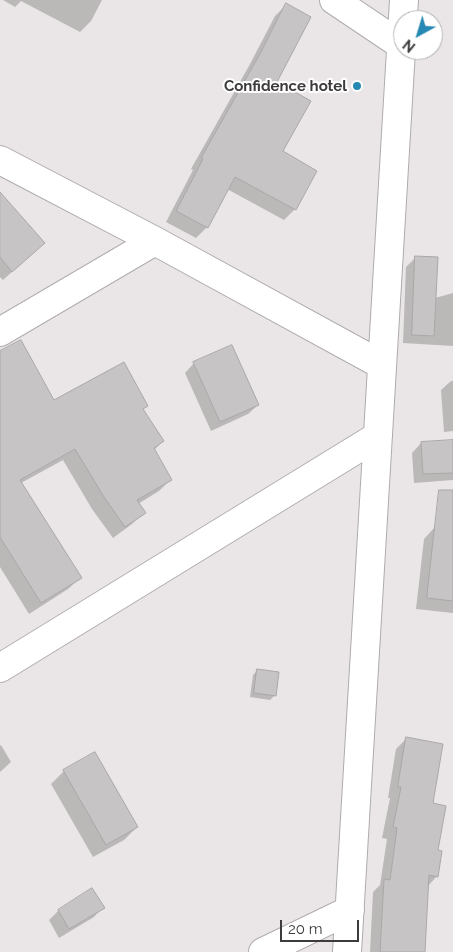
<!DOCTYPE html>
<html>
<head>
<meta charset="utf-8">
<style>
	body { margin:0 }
	#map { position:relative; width:453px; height:952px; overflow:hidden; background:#eae6e7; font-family:Raleway,sans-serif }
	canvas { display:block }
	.north { position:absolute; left:393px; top:10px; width:50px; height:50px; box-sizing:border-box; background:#fff; border:1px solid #b1b1b1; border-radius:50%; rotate:219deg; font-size:14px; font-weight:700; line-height:20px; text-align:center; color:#3d3b3b }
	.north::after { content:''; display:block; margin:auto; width:18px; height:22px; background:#2689b3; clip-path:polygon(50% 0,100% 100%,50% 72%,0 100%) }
	.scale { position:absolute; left:280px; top:920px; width:79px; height:22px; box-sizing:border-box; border:2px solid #3d3b3b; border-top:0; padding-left:6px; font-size:15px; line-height:18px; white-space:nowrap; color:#3d3b3b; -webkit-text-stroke:4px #fff; paint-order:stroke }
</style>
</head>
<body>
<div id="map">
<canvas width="453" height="952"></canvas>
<div class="north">N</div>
<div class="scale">20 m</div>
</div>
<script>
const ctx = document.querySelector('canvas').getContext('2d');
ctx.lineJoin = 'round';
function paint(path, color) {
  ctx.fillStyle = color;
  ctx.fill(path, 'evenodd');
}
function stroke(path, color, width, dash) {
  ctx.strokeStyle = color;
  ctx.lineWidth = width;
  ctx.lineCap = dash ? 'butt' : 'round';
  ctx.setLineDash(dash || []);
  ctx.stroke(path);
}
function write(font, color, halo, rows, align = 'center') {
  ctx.font = font + ' Raleway,sans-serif';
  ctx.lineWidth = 4;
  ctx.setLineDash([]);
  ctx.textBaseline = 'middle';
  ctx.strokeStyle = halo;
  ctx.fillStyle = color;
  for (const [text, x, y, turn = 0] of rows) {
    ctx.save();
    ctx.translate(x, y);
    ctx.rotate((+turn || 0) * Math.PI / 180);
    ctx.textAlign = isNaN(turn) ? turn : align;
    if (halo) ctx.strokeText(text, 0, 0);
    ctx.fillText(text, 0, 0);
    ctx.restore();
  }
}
paint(new Path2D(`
	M3,0H102L91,21L80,32L21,1L15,7Z
	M286,5L276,82L281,152L295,209L284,220L227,189L207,227L196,238L166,222L193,170L191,169L250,64L275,16Z
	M0,215L34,252L3,280L0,277Z
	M416,257L435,298L453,293V346L403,343L406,267Z
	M0,352L54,402L146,406L142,410L163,441L154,450L170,480L159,491L138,504L144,512L132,524L113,538L92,509L63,460L21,483L80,578L68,589L29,614L0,567Z
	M194,363L258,405L248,414L211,431L185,373Z
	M451,381H453V431L444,432L441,390Z
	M453,442V480L414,483L412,453L421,443Z
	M435,527L453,529V613L416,609L424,539Z
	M257,671L275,695L270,700L250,697L253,675Z
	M407,738L432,804L437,876L428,886L424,952H370L373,892L380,885L387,839L382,838L390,798H388L396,749Z
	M1,745L11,762L0,772V746Z
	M64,771L137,827L124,840L93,857L51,784Z
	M92,890L103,907L94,917L59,938L49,920L58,911Z`), '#0003');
const building = new Path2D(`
	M286,3L311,17L277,82L311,101L283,151L317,171L296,210L235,177L208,228L176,211L203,159L201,158L261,52Z
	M0,192L45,243L12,272L0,257Z
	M415,256L438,257L434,336L412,335Z
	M21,340L54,400L124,362L148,406L143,409L164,441L154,448L172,480L137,500L146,513L125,527L104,497L75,449L20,480L82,578L41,603L0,537V351Z
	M232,345L259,405L220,422L193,362Z
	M453,440V473L423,474L421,442Z
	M439,490H453V601L427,598Z
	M257,669L279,672L276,696L254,693Z
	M406,737L443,744L433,803L446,806L438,850L442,851L438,877L429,875L425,952H380L384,879L390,880L397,828L393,827L401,787H398Z
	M95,752L138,827L106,845L63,770Z
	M92,888L105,908L69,929L58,910Z`);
paint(building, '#c7c4c6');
stroke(building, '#aaa7a9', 1);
const street = new Path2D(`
	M334,0L401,45
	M0,160L155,241L382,365
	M0,332L155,241
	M0,668L378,436
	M263,952L350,910
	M347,952L404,0`);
stroke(street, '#b0acad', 30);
stroke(street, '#fff', 28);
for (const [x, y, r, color] of [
	[357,86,5,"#2689b3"]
]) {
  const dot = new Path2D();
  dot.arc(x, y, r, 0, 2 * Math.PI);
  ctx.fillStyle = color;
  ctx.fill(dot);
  stroke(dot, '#fff', 2);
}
write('bold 15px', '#3d3b3b', '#fff', [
	["Confidence hotel",347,86]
], 'right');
</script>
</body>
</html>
